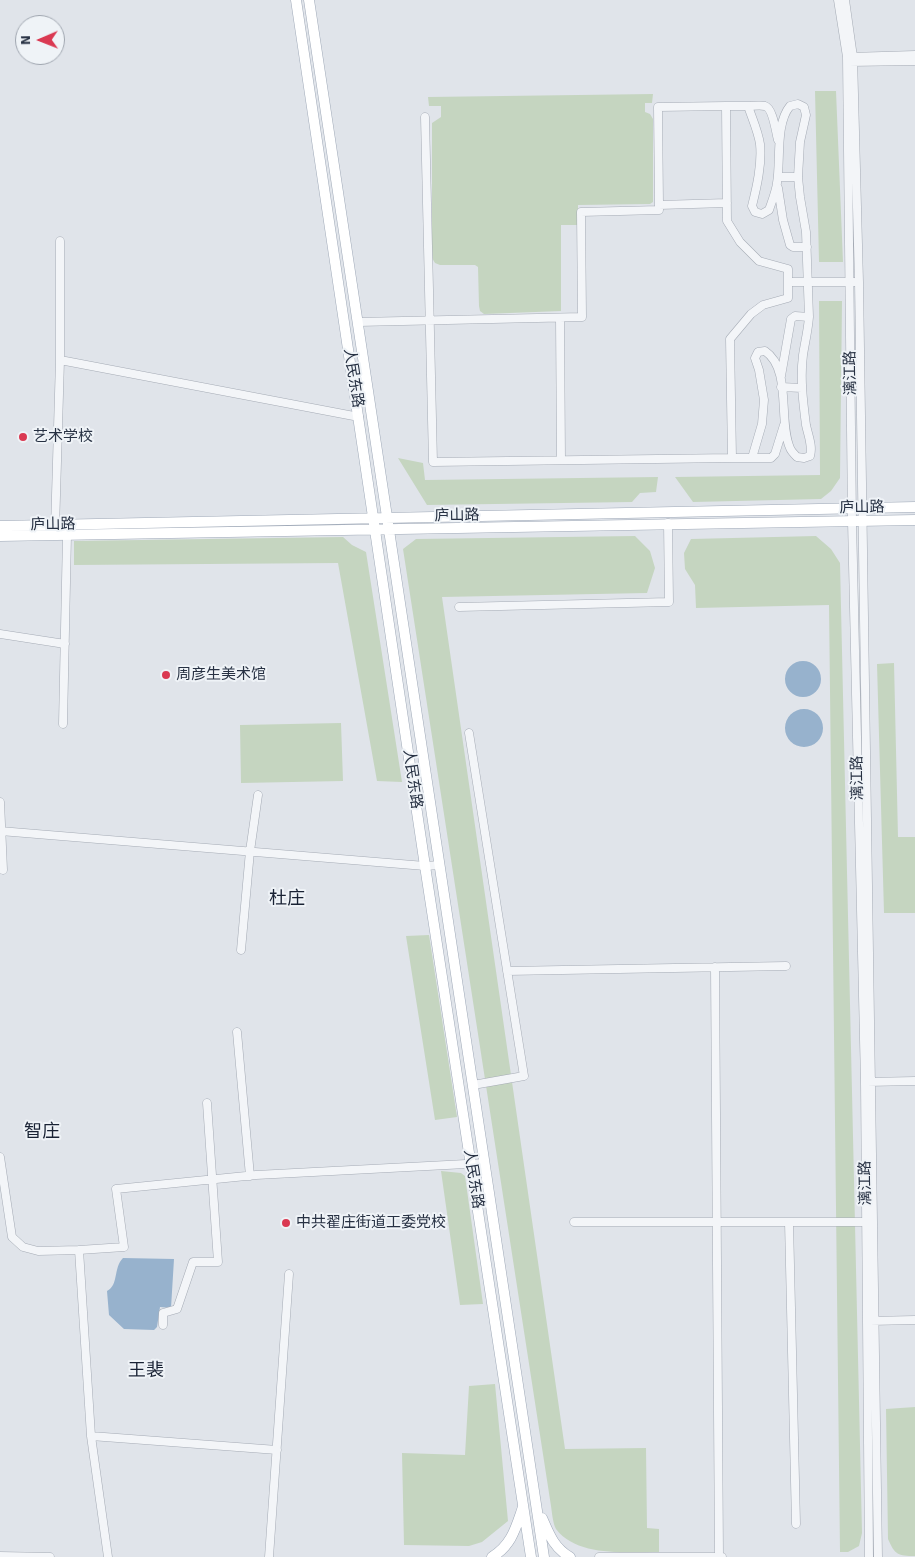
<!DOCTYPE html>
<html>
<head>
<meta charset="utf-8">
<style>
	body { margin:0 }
	#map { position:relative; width:915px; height:1557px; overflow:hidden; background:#e0e4ea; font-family:Signika,sans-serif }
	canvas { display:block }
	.north { position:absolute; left:15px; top:15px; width:50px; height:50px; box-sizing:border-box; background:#eff3f7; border:1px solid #9fa5af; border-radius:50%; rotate:269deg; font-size:14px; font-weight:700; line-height:20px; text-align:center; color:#273143 }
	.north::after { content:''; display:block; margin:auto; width:18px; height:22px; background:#da3952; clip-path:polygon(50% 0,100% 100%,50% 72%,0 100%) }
</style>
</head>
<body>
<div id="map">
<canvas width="915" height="1557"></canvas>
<div class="north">N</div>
</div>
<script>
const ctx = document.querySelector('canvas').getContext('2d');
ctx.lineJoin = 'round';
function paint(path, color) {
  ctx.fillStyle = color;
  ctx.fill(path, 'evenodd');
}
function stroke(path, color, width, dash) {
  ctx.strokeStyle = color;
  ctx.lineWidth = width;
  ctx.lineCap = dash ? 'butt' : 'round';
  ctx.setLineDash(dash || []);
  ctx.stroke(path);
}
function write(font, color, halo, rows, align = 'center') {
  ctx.font = font + ' Signika,"Noto Sans SC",sans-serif';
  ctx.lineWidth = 4;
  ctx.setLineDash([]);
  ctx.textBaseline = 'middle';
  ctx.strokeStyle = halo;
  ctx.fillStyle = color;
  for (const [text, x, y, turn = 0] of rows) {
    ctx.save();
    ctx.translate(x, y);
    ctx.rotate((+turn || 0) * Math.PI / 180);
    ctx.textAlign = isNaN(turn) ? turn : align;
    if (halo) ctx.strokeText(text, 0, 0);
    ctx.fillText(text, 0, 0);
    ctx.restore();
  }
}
paint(new Path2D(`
	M815,91H836L843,262H819Z
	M653,94L652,103H645V112L650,114L653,119V202L650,204L578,205V225H561V311L484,314L480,311L479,306L478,267L475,265H440L435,263L432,258V123L441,117V106H429L428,97Z
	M819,301H842L840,478L831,491L821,499L693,502L675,477L820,475Z
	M398,458L423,463L425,480L658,477L656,492L640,493L632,502L427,505Z
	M635,536L650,551L655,568L647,593L442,597L565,1449L646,1448L647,1528L659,1529V1552C626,1552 577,1557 556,1529C553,1524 552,1513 551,1506L403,549L416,539Z
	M816,536L831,549L840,563L862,1533L859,1546L848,1552H840L829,605L696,608L695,585L685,569L684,553L691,539Z
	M343,537L352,545L366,552L402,782L377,781L338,563L74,565V541Z
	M894,663L898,837H915V913H884L877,664Z
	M341,723L343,781L241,783L240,725Z
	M429,935L457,1117L435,1120L406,936Z
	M441,1171L461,1173L465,1176L483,1304L460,1305Z
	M495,1384L508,1521L482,1542L469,1546L404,1545L402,1453L465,1455L469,1386Z
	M915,1407V1556C898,1556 895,1555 888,1539L886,1409Z`), '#c5d5c0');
paint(new Path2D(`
	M785 679a18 18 0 1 1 36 0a18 18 0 1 1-36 0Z
	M785 728a19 19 0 1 1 38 0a19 19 0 1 1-38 0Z
	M123,1258L174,1259L171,1308L160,1307L157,1327L154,1330L124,1329L109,1315L107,1291C119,1285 113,1268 123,1258Z`), '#97b2cd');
const minor = new Path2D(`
	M838,0L847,57L852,521L865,1082L869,1557
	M845,0L853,57L859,282L878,1557
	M850,57L915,55
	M849,62L915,61
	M726,106H748C752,118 758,131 760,144C762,164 757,186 752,206L755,212L762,214L769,210C772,201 776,192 777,183C781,161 775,124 790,106L798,104L804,107L806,115L800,142L798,177L800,197L806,232L809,317C808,330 805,342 803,355C800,378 803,402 806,425C808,435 813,446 810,456L804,458L797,457C794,454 791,451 790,448C778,421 792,369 765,351L758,352L755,358L759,370L764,400L762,424L752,458
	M748,106C753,106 760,105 765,106C773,108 776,133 778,140
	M425,117L433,462L732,458L730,339L751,314L763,305L788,298V269L759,261L740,242L727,221L726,106L658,107L659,205L727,203
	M778,177H798
	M778,188L783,220L790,245L793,247H807
	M789,282H854
	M560,318L561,460
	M358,322L582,317L581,212L659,210V205
	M60,360L359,417
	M781,376L791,319L795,316L809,317
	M781,387L802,388
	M732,458H771L775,454L784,425
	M55,529L60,360V241
	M459,607L669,602L668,523
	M0,634L65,644
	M63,724L67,535
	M469,733L524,1076L473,1085
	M0,802L3,870
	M0,831L425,866L440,865
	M241,950L250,851L258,795
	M715,967L719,1557
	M507,971L786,966
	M237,1032L250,1176
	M867,1082L915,1081
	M0,1157L12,1237L23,1247L38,1251L79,1250
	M574,1222H867
	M789,1222L796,1524
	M870,1321L915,1320
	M163,1325V1313L177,1309L193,1262H218L207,1103
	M91,1436L277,1450
	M0,1556L50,1557
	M108,1557L91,1436L79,1250L124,1247L116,1189L256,1175L485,1163
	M269,1557L289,1274
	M599,1557H722`);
const major = new Path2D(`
	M296,0L425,866L531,1557
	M309,0L544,1557
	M0,526L915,507
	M0,536L915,520
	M542,1518C549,1534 554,1548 570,1557
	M492,1557C512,1545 516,1527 523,1507`);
stroke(minor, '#a5abb5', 9);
stroke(major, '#9ea8b7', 11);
stroke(minor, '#f3f5f8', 8);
stroke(major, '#fff', 10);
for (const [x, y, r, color] of [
	[23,437,5,"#da3952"],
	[166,675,5,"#da3952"],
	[286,1223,5,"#da3952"]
]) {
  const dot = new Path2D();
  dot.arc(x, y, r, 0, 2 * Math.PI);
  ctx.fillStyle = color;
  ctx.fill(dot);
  stroke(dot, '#eff3f7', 2);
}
write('15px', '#273143', '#eff3f7', [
	["漓江路",851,373,-91],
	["人民东路",353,378,81],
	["庐山路",862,508,-1],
	["庐山路",457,516,-1],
	["庐山路",53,525,-1],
	["漓江路",858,778,-91],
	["人民东路",412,779,82],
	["人民东路",473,1179,81],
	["漓江路",866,1183,-91]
]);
write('15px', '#273143', '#eff3f7', [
	["艺术学校",33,437],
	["周彦生美术馆",176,675],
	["中共翟庄街道工委党校",296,1223]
], 'left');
write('18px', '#192234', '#eff3f7', [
	["杜庄",287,899],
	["智庄",42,1132],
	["王裴",146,1371]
]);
</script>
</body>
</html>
